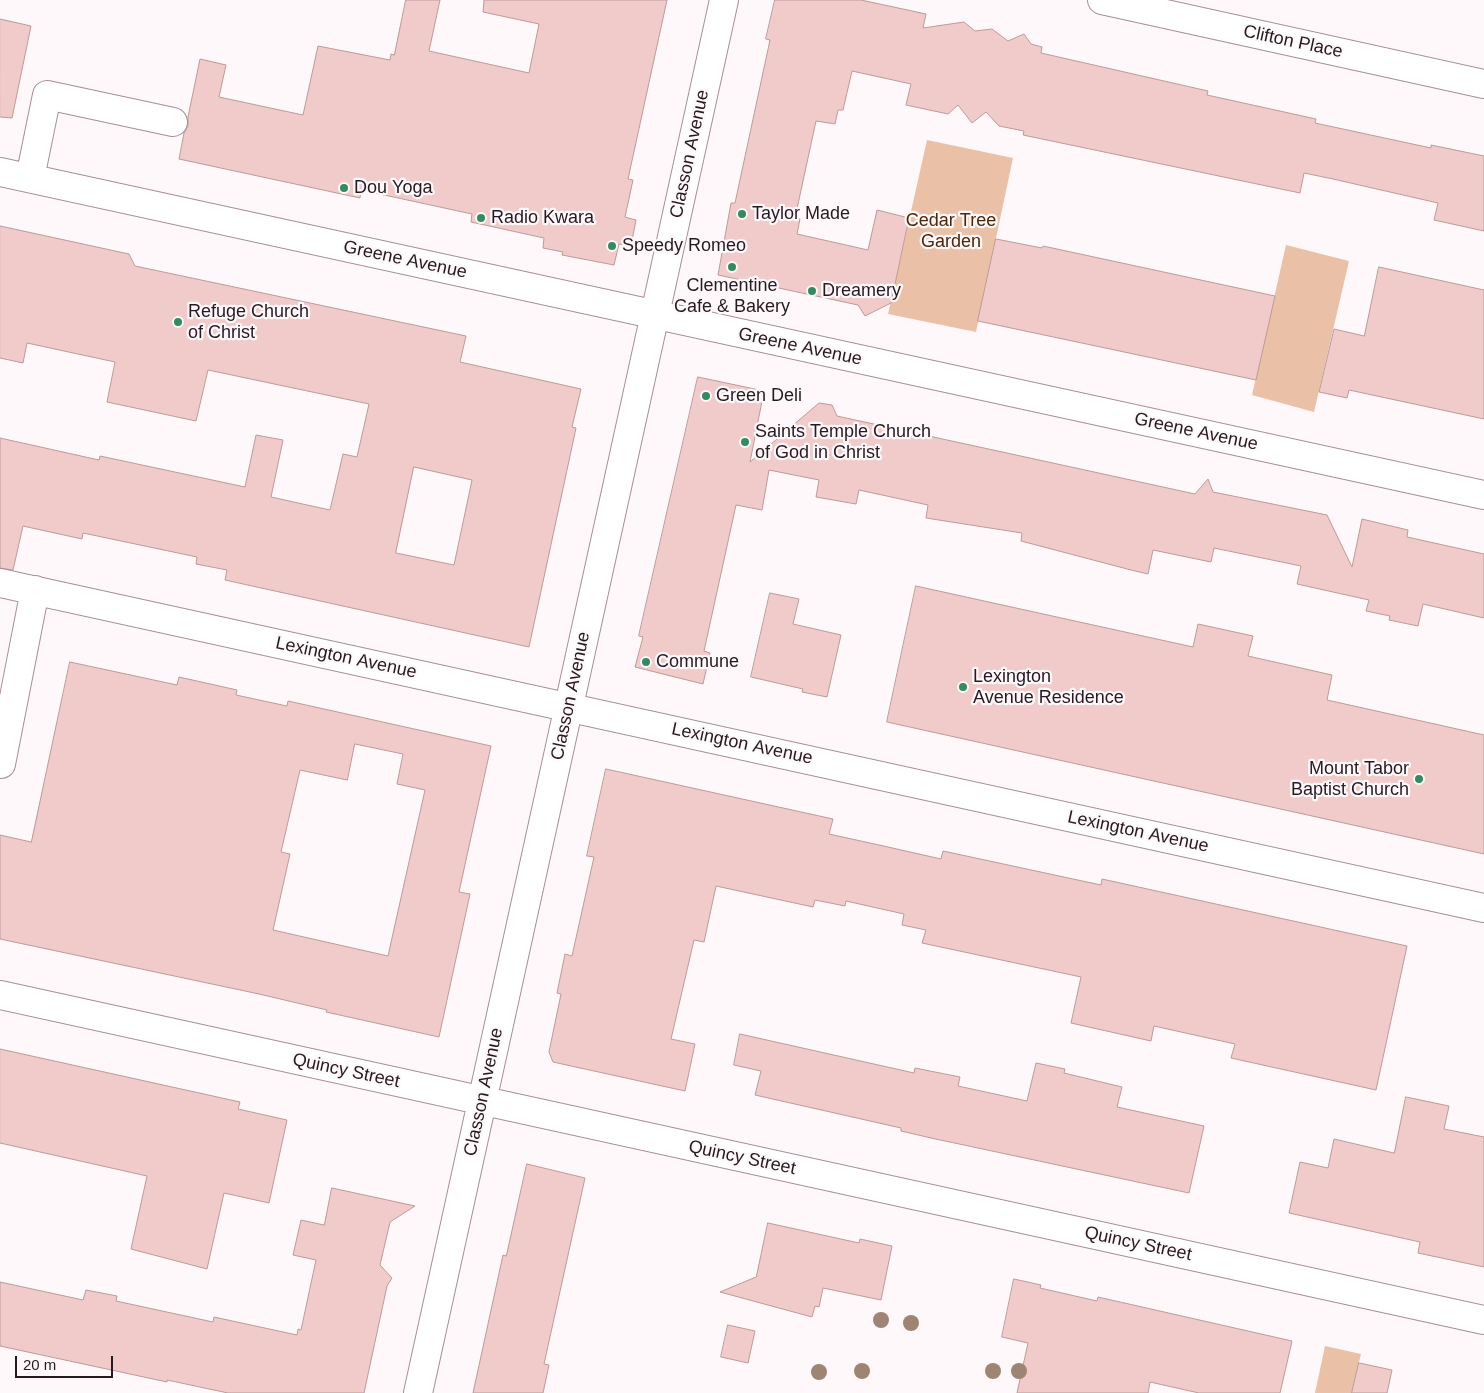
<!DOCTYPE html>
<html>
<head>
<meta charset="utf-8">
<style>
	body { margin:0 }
	#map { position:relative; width:1484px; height:1393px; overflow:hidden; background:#fef8fb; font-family:Arial,sans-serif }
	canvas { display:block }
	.scale { position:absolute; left:15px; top:1356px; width:98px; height:22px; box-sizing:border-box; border:2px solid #261a20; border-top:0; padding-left:6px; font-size:15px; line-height:18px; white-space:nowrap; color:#261a20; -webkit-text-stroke:4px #fef8fb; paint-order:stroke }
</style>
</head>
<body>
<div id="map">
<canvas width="1484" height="1393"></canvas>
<div class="scale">20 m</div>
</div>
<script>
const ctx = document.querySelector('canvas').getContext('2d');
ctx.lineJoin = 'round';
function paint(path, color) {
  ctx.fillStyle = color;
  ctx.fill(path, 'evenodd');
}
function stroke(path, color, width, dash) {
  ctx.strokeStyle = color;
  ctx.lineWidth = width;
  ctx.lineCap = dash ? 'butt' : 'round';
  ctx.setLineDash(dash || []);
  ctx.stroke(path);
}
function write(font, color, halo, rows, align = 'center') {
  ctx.font = font + ' Arial,sans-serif';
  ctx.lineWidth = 4.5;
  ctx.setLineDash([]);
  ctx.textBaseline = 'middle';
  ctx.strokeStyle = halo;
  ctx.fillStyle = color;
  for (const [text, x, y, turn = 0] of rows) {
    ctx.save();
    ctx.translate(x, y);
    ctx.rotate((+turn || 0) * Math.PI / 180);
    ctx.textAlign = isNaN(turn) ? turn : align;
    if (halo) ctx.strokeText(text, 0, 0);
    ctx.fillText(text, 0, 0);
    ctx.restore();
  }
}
paint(new Path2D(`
	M927,140L1013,158L976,332L888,314Z
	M1286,245L1349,261L1314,412L1252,395Z
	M1325,1346L1361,1354L1352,1393H1315Z`), '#eac1a6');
const building = new Path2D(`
	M406,0H440L429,51L529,73L539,24L483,12L484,0H667L628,179L633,180L625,217L636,220L631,246L619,244L614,265L562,255L563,252L543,248L544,238L471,222L472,214L361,190L360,198L179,159L184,133L188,126V117L200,59L226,65L219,97L303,115L318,46L390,60L391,54L394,55Z
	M775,0H861L926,14L923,28L964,22L975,31L992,29L1008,41L1024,34L1031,44L1042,47L1041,53L1208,91L1207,95L1316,119L1315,123L1431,148V145L1484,156V231L1434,220L1438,203L1333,179L1304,173L1300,193L1023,135L1024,131L999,126L986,112L972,123L958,105L948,114L906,105L911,84L852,71L843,110H838L835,124L816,121L795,218L800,219L797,234L868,250L877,210L909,218L891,303L865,316L858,305L718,275L731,203H735L770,40L766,39Z
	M0,19L31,26L12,118L0,117Z
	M0,226L129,254L135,266L466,336L460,362L581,389L572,427L576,428L529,647L225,580L227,570L196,564L197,557L83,533L82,539L23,526L13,570L0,568V438L99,460L100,456L128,462L245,487L256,435L283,440L271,497L330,510L343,454L357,457L369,404L208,370L196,421L107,402L115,362L27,343L23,363L0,358ZM414,467L472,480L454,565L396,553Z
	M996,239L1042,248L1043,246L1275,296L1256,380L978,321Z
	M1379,267L1484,290V419L1349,390L1347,398L1319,392L1334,329L1364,336Z
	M698,377L764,391L750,462L819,403L832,405L837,416L1195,494L1208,479L1213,492L1327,515L1352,567L1362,519L1408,530L1407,537L1484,554V618L1423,604L1418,626L1389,620L1390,616L1366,611L1369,600L1297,584L1301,566L1214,548L1211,562L1153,550L1148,574L1131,570L1021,541L1022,533L926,518L928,505L859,490L856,504L816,497L819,480L769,470L762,510L736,505L704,651L710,653L703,684L635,667L643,637L639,636Z
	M916,586L1193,647L1198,624L1253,636L1248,656L1332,675L1327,700L1484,735V854L887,722Z
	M770,593L799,599L793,624L841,635L827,697L802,692L803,689L751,677Z
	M70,662L177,685L179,677L237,690L236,695L287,706L288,701L491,746L459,892L470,894L439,1037L326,1012L327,1010L259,994L0,939V835L31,842ZM355,744L403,754L397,784L425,790L388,956L273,930L290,854L281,852L300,770L347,780Z
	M606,769L833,819L829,834L888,847L941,859L943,851L1101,885L1102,879L1407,946L1376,1090L1231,1058L1235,1044L1154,1026L1151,1041L1071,1023L1081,977L922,943L926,930L902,925L904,914L846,901L845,906L815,900L813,907L716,886L704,942L694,940L671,1039L695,1044L685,1091L553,1062L549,1052L561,994L557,993L565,954L572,956L594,857L587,856Z
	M740,1034L914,1073L915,1068L960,1077L958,1086L1027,1101L1036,1063L1065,1069L1064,1073L1122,1087L1117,1107L1204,1126L1189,1193L931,1138L901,1131V1128L755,1095L761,1071L734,1065Z
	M0,1049L240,1102L238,1109L287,1120L269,1203L224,1193L207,1269L131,1249L147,1176L0,1143Z
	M1406,1097L1449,1106L1444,1129L1484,1137V1267L1418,1253L1420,1242L1289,1213L1300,1162L1328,1168L1334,1139L1394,1153Z
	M527,1164L585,1178L544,1364L549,1365L543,1393H473L503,1255L506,1256Z
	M332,1188L415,1206L390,1222L380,1265L392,1278L387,1286L364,1393H228L167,1380V1382L0,1346V1282L83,1300L86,1290L117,1296L116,1301L213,1322L214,1317L297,1335L298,1329L301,1330L316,1260L293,1255L301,1220L324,1225Z
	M768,1223L859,1243L860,1239L892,1246L881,1300L823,1288L819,1307L815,1306L812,1317L720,1292L756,1277Z
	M1014,1279L1041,1285L1040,1288L1097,1301L1098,1297L1292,1341L1280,1393H1199L1150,1382L1148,1393H1017L1028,1343L1002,1337Z
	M728,1325L755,1331L748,1363L721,1357Z
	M1359,1363L1392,1370L1387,1393H1352Z`);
paint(building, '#f0cbca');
stroke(building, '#bd9a99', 1);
const minor = new Path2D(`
	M1102,0L1484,84
	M0,172L1484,495
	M30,178L47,95L173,122
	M0,583L1484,908
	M1,764L35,590
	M0,995L1484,1320
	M418,1393L724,0`);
stroke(minor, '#a98c9c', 30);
stroke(minor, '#fff', 28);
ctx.fillStyle = '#9d8473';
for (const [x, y] of [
	[881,1320],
	[911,1323],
	[862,1371],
	[993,1371],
	[1019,1371],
	[819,1372]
]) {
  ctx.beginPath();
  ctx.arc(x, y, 8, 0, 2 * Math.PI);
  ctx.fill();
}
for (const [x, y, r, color] of [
	[344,188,5,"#318c61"],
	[742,214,5,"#318c61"],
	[481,218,5,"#318c61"],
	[612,246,5,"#318c61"],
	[732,267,5,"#318c61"],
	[812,291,5,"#318c61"],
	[178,322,5,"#318c61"],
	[706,396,5,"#318c61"],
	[745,442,5,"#318c61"],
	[646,662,5,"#318c61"],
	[963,687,5,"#318c61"],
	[1419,779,5,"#318c61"]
]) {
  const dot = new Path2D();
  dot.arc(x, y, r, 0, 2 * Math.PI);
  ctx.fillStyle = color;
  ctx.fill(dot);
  stroke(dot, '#fef8fb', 2);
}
write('18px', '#261a20', '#fef8fb', [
	["Clifton Place",1293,42,12],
	["Classon Avenue",690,154,-78],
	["Greene Avenue",405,260,12],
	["Greene Avenue",800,347,12],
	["Greene Avenue",1196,432,12],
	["Lexington Avenue",346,658,12],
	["Classon Avenue",571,696,-78],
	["Lexington Avenue",742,744,12],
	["Lexington Avenue",1138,832,12],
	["Quincy Street",346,1071,12],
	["Classon Avenue",484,1092,-78],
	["Quincy Street",742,1158,12],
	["Quincy Street",1138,1244,12]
]);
write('18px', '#261a20', '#fef8fb', [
	["Dou Yoga",354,188],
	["Taylor Made",752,214],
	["Radio Kwara",491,218],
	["Speedy Romeo",622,246],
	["Clementine",732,286,"center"],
	["Cafe & Bakery",732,307,"center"],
	["Dreamery",822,291],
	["Refuge Church",188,312],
	["of Christ",188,333],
	["Green Deli",716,396],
	["Saints Temple Church",755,432],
	["of God in Christ",755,453],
	["Commune",656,662],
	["Lexington",973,677],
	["Avenue Residence",973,698],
	["Mount Tabor",1409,769,"right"],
	["Baptist Church",1409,790,"right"]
], 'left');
write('18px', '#4e2603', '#fef8fb', [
	["Cedar Tree",951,221],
	["Garden",951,242]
]);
</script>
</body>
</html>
